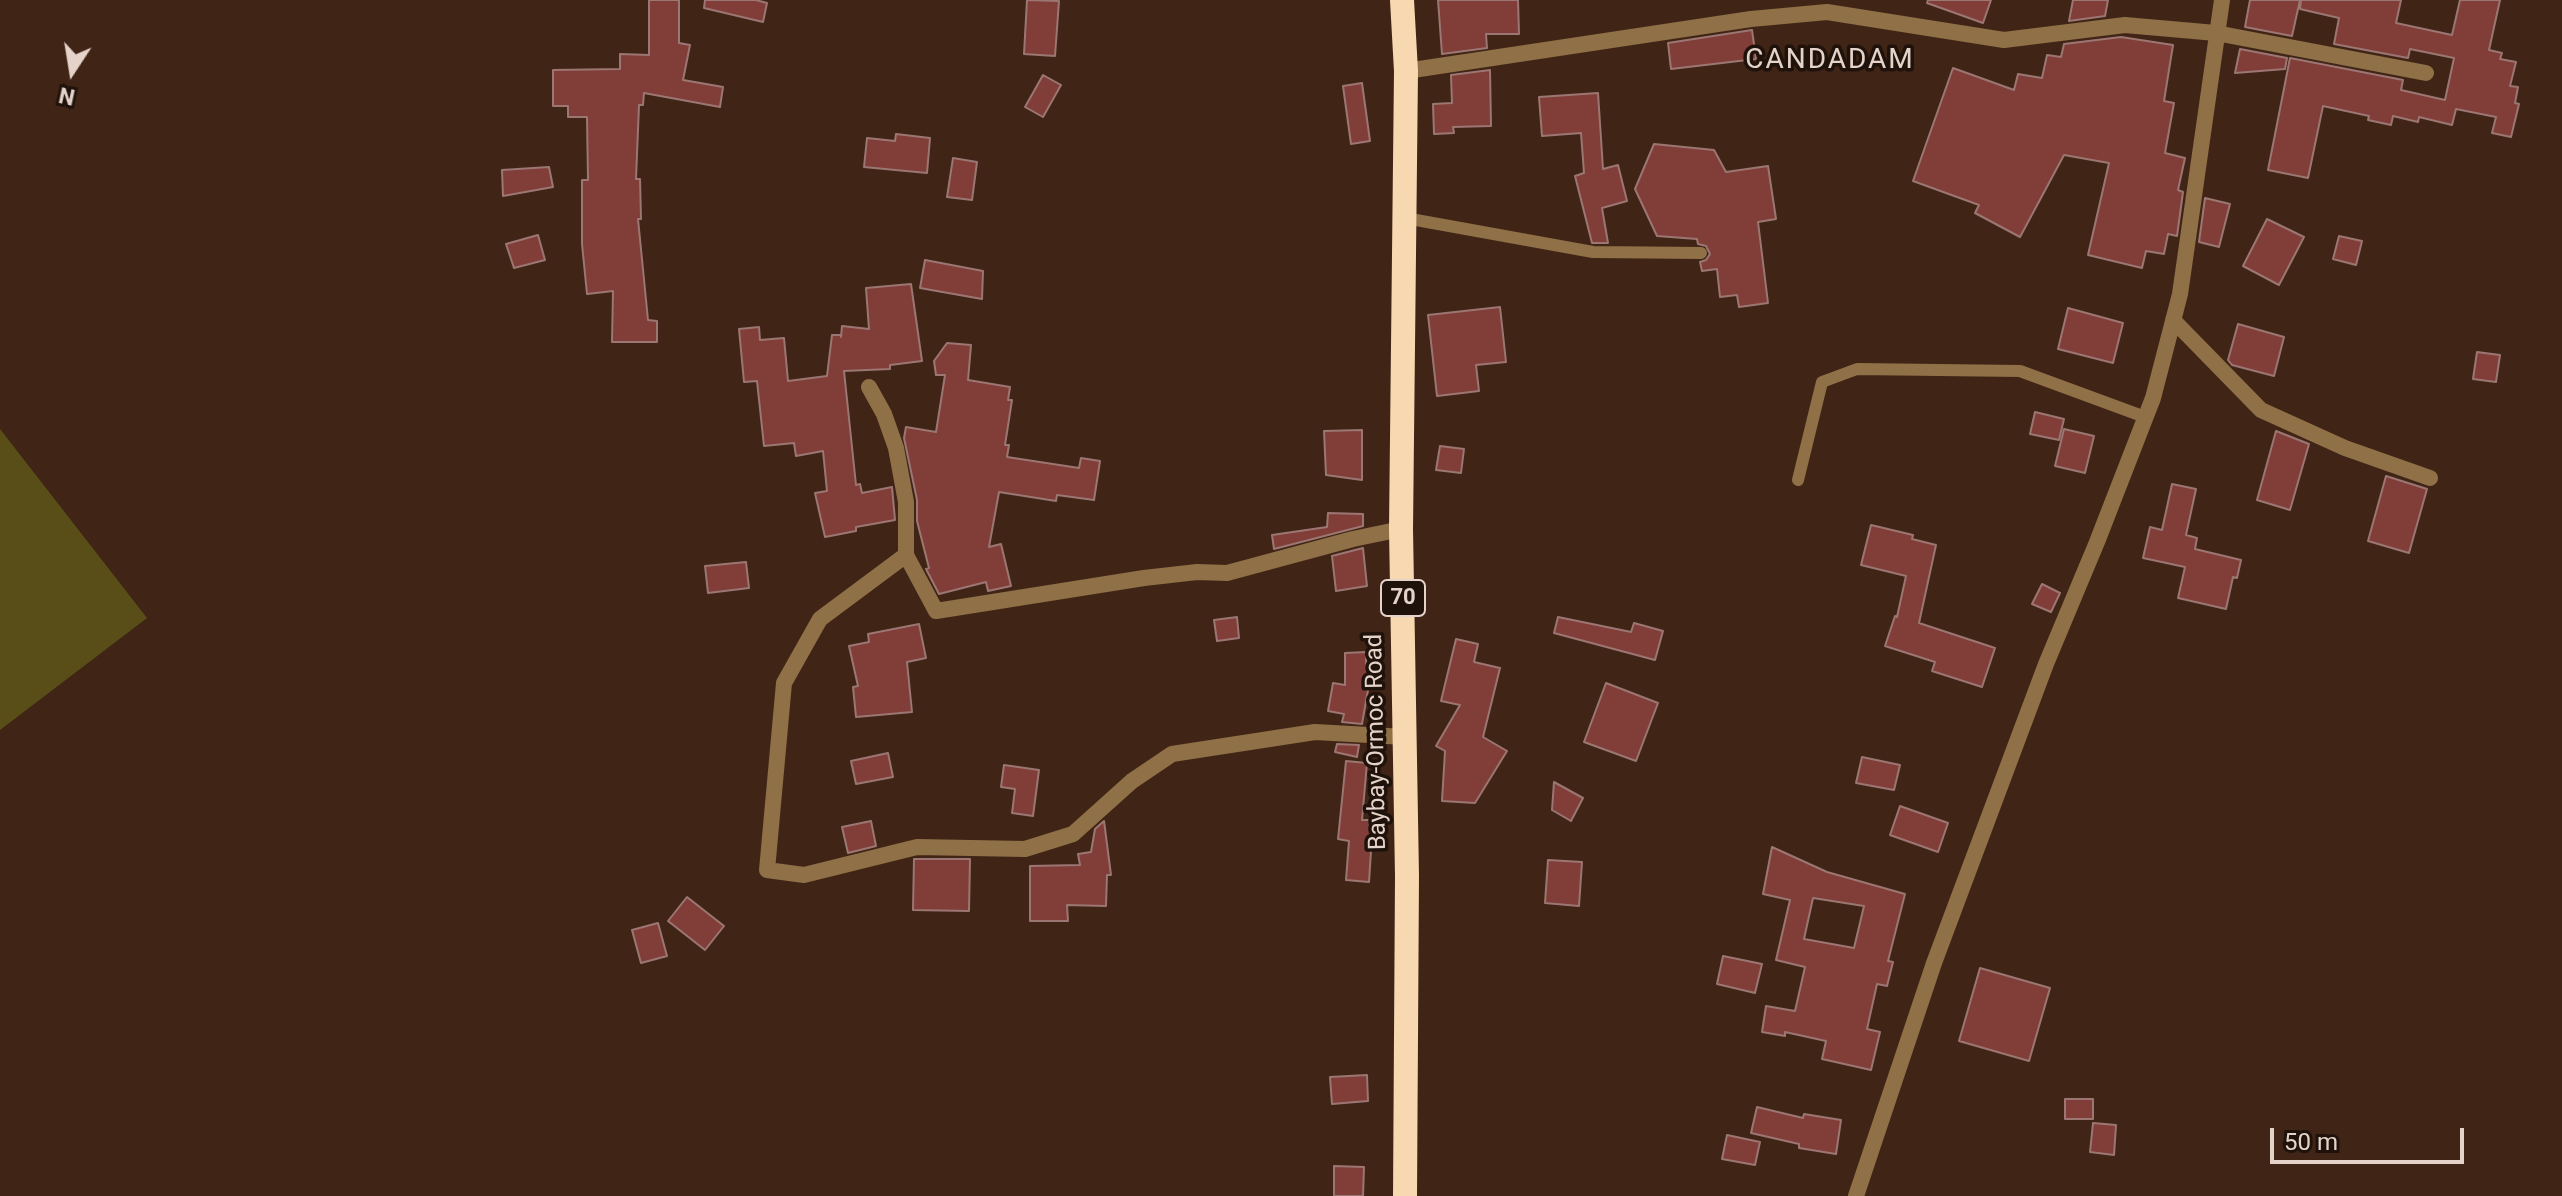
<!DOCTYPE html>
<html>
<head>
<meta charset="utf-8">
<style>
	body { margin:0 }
	#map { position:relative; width:2562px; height:1196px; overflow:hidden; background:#402516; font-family:Roboto,sans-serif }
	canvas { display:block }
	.north { position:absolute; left:32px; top:32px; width:80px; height:80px; -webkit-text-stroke:6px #1e120b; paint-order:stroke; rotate:192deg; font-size:22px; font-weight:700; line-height:32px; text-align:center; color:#e5d3ca }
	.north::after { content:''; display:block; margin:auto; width:28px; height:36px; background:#e5d3ca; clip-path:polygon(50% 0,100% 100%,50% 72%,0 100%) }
	.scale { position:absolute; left:2270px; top:1128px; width:194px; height:36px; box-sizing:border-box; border:4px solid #e5d3ca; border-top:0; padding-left:10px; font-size:24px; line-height:28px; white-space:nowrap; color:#e5d3ca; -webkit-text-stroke:6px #1e120b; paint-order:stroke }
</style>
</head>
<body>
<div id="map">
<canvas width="2562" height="1196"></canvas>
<div class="north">N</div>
<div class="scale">50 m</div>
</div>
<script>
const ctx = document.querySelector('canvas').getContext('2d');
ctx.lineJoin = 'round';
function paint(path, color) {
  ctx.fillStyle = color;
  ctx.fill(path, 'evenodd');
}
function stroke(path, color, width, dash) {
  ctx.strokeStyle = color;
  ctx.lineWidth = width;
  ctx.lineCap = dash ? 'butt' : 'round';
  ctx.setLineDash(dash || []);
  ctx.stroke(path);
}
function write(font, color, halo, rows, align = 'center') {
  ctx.font = font + ' Roboto,sans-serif';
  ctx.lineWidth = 7;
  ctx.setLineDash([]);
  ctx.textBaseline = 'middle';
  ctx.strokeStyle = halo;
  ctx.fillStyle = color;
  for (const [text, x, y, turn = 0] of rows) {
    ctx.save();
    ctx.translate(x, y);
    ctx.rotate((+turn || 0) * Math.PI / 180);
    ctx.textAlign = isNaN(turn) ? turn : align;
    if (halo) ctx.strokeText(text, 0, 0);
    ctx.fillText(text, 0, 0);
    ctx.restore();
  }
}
paint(new Path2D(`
	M0,429L147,618L0,730Z`), '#594e18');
const building = new Path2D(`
	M649,0H679V43L690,45L683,80L723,87L720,107L644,93L643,105H639L636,179H640L641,219H638L648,320L657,321V342H612L613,291L587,294L582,244V180H588L587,117H568V106H553V70L620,69V54L649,55Z
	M705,0H756L767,3L763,22L704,8Z
	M1027,0L1059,1L1055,56L1024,54Z
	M1438,0H1518L1519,34H1486L1487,48L1442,54Z
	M1928,0H1991L1983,23L1927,3Z
	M2073,0H2108L2105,16L2069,21Z
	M2250,0H2300L2292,36L2245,27Z
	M2301,0H2401L2396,23L2452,35L2460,0H2500L2489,50L2502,53L2500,59L2516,62L2510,86L2518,87L2515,103L2519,104L2511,137L2492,133L2496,117L2456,109L2452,125L2419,117L2418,122L2393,116L2391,125L2368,120L2369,116L2323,106L2308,178L2268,170L2290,58L2403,80L2401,90L2445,100L2454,58L2410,49L2408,58L2334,44L2339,18L2300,9Z
	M1752,30L1756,59L1671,69L1668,43Z
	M2121,37L2173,45L2164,101L2174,103L2165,153L2185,158L2178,190L2183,192L2177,236L2168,234L2164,254L2146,251L2142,268L2088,255L2109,163L2064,155L2020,237L1975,213L1979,205L1913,181L1953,68L2014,90L2018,74L2042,78L2047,55L2061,57L2064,44Z
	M2240,49L2287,58L2285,69L2235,73Z
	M1490,70L1491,126L1453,127L1454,133L1434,134L1433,104L1452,103L1451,75Z
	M1043,75L1061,85L1043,117L1025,107Z
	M1362,83L1370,141L1351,144L1343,86Z
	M1598,93L1603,169L1618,165L1627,201L1602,208L1608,243H1592L1575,176L1584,173L1581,133L1542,136L1539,97Z
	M896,134L930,138L927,173L864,167L867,138L895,141Z
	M1654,144L1714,150L1726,172L1768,166L1776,219L1758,222L1768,303L1739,307L1737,295L1720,297L1717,269L1702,271L1700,262L1706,260L1710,254L1706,246L1698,244L1697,239L1657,236L1635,189Z
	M953,158L977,162L972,200L947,197Z
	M549,167L553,187L503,196L502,170Z
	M2205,198L2230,204L2219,247L2199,242Z
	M2267,219L2304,237L2279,285L2243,266Z
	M538,235L545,260L514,268L506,244Z
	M2339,236L2362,241L2356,265L2333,259Z
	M925,260L983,271L982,299L920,288Z
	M911,284L922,361L890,365V369L844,371L856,485L860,484L862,493L892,487L895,520L856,527V531L825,537L815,493L827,491L823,451L796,456L794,443L764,446L757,381L744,382L739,329L759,327L760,340L784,338L788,381L827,376L832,335H841V337L842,326L869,329L866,288Z
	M1500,307L1506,362L1476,365L1479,391L1437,396L1428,315Z
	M2068,308L2123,323L2113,363L2058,349Z
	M2238,324L2284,337L2274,376L2232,365L2228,360Z
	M947,343L971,345L968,380L1010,387L1008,400H1012L1005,445H1009L1007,457L1079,468L1081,458L1100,461L1094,500L1057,495L1056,501L999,492L989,547L1001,544L1011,586L988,591L986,582L939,594L926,569L929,568L917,521V500L904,438L906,427L936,432L945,375H936L934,361Z
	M2477,352L2500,355L2496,382L2473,379Z
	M2035,412L2064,419L2059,440L2030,434Z
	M2064,429L2094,436L2085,473L2055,466Z
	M1362,430V480L1326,475L1324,431Z
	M2276,431L2309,444L2290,510L2257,500Z
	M1440,446L1464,449L1461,473L1436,470Z
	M2386,476L2427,489L2409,553L2368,541Z
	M2172,484L2196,489L2186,535L2197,538L2195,549L2241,560L2237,578L2233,577L2226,609L2178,598L2185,567L2143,558L2150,527L2162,530Z
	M1328,513L1363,514V526L1274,549L1272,535L1327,527Z
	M1871,525L1913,535L1912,539L1936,545L1919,623L1995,648L1982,687L1932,671L1935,662L1885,646L1895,616L1897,617L1906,576L1861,565Z
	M1363,548L1367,586L1336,591L1332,556Z
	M746,562L749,588L708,593L705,566Z
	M2042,584L2060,593L2051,612L2032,604Z
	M1237,617L1239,638L1217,641L1214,620Z
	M1558,617L1631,632L1634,623L1663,631L1655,660L1554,633Z
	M919,624L926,658L907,662L912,712L856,717L853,687L858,686L849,646L869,642L868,634Z
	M1456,639L1478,644L1474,662L1500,668L1483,737L1507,751L1475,803L1442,801L1445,751L1436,746L1460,705L1441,701Z
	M1366,652V666L1372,667L1362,724L1342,722L1344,714L1328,711L1333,683L1345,685V653Z
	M1606,683L1658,703L1636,761L1584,742Z
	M1337,744L1359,745L1357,757L1335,752Z
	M888,753L893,777L856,784L851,761Z
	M1862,757L1900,765L1894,790L1856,783Z
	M1346,761L1367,763L1362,820H1373L1369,882L1346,880L1349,841L1338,839Z
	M1004,765L1039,770L1033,816L1012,813L1015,789L1001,787Z
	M1554,782L1583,798L1571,821L1552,810Z
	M1900,806L1948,823L1938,852L1890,835Z
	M871,821L876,846L848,853L842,827Z
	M1104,821L1111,875H1107L1106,906L1067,905L1068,921H1030V866L1080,865L1078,854L1091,852L1095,829Z
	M1772,847L1827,872L1905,894L1888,961L1893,962L1887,986L1877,984L1867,1029L1880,1032L1871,1070L1822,1059L1826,1041L1785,1032V1036L1762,1032L1766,1006L1795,1011L1805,967L1776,960L1790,900L1763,894ZM1813,898L1864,906L1854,948L1804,939Z
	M914,859H970L969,911L913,910Z
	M1548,860L1582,862L1579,906L1545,903Z
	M687,897L724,926L705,950L668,921Z
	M658,923L667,956L641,963L632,930Z
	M1723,956L1762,964L1755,993L1717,984Z
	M1980,968L2050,988L2029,1061L1959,1041Z
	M1367,1075L1368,1101L1332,1104L1330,1077Z
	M2065,1099H2093V1119H2065Z
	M1757,1107L1803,1118L1804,1114L1841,1120L1836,1154L1799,1148V1144L1751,1133Z
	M2093,1123L2116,1125L2114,1155L2090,1152Z
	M1727,1135L1760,1142L1755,1165L1722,1159Z
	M1334,1166L1364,1167L1363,1196H1334Z`);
paint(building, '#813d37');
stroke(building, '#9b7672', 2);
stroke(new Path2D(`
	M1405,218L1593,252L1701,253
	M1798,480L1822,382L1857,369L2020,371L2145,417`), '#8f7047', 12);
stroke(new Path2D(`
	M1406,71L1751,19L1827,12L2004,40L2125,25L2216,33L2426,73
	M2173,320L2261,410L2345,448L2430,478
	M869,387L884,414L896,448L906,502V555L936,611L1144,578L1197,572L1227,573L1353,539L1401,529
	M906,555L820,619L784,683L767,870L804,875L917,847L1025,849L1073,834L1132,781L1172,754L1315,732L1405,737
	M1856,1196L1934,963L2046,664L2097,542L2153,398L2180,294L2222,0`), '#8f7047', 16);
stroke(new Path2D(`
	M1402,0L1406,71L1401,529L1407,876L1405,1196`), '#f7d8b1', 24);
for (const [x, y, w] of [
	[1403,598,44]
]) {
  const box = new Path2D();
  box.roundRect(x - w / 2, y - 18, w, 36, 6);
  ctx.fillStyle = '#1e120b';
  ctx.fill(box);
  stroke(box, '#e5d3ca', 2);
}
write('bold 22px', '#e5d3ca', null, [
	["70",1403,598]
]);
write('24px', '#e5d3ca', '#1e120b', [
	["Baybay-Ormoc Road",1377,742,-91]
]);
ctx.letterSpacing = '2px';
write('28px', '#e5d3ca', '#1e120b', [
	["CANDADAM",1830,61]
]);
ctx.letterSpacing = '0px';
</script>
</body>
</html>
